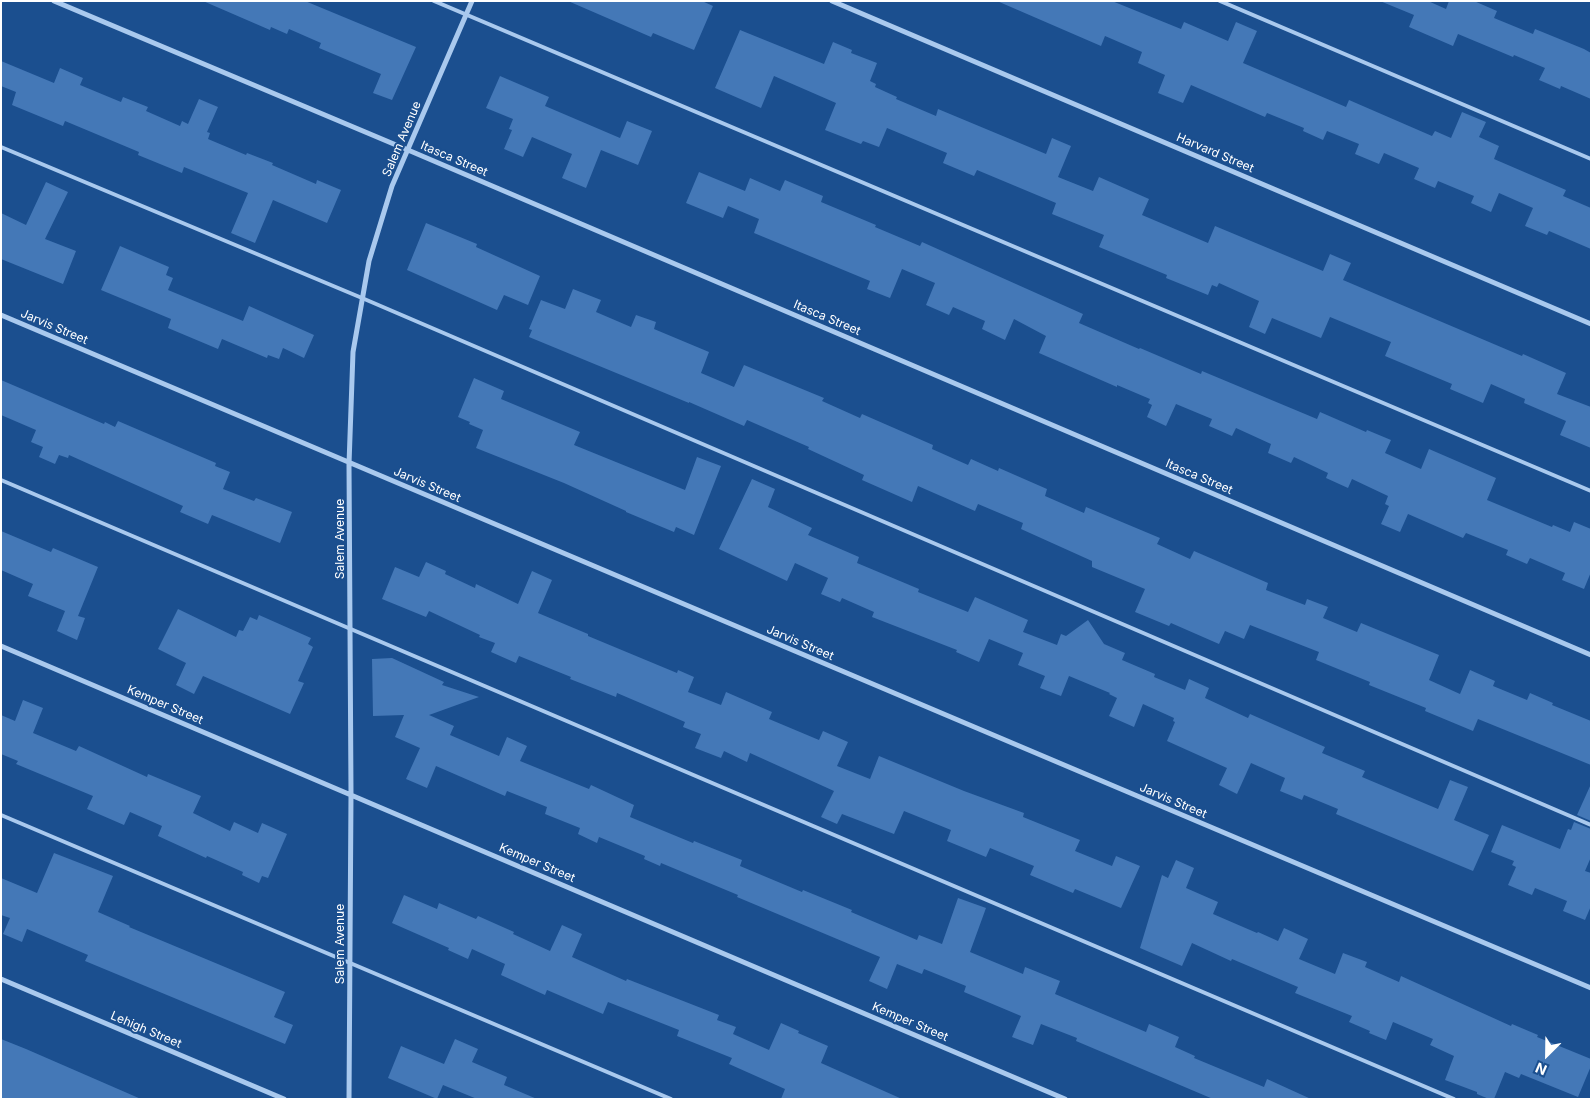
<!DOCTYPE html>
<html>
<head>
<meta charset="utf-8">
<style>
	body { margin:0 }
	#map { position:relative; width:1592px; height:1100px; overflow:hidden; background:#1b4f8f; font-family:Inter,sans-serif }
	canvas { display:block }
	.frame { position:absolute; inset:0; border:2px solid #fff; pointer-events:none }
	.north { position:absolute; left:1522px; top:1030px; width:50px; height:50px; -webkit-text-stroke:4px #1b4f8f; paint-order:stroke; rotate:203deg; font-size:14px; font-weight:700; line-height:20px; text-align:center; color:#fff }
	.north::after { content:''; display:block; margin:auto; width:18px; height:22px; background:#fff; clip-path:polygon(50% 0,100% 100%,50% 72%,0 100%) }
</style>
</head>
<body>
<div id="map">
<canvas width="1592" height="1100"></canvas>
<div class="frame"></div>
<div class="north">N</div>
</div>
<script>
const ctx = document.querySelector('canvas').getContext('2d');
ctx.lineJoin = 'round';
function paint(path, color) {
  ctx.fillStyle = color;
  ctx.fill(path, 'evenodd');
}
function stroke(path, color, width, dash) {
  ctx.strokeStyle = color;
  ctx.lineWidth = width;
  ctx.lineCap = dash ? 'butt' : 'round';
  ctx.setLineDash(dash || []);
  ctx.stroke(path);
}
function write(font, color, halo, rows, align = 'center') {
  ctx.font = font + ' Inter,sans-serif';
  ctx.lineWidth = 4;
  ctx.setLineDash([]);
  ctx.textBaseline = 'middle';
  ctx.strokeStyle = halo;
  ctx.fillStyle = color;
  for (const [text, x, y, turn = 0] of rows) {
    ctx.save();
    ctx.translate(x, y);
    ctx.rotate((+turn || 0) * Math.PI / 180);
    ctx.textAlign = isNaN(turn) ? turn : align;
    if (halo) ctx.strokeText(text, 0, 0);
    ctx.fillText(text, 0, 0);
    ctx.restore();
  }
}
paint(new Path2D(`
	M203,1H305L416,47L392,100L373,93L381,74L319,48L321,43L289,29L287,34L271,27L270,30Z
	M568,1H702L713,6L694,50L653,33L651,37Z
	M997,1H1112L1181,29L1184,22L1228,41L1236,22L1257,31L1243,63L1346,107L1349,100L1432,136L1435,131L1451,138L1462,112L1486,122L1479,137L1499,146L1494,159L1566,190L1563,196L1591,208V249L1549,231L1547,235L1525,226L1533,208L1499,193L1491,212L1471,203L1474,196L1438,181L1435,188L1414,179L1419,168L1384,153L1379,164L1355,154L1359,144L1327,131L1323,140L1303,131L1304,128L1267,113L1265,117L1191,85L1183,103L1158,93L1165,75L1138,63L1142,52L1105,36L1101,46Z
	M1380,1H1428L1446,9L1449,1H1474L1497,11L1494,18L1533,34L1535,29L1584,49L1591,53V99L1561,86L1560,89L1539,80L1545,68L1514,55L1513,57L1458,34L1453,46L1409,27L1414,15Z
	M740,30L824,64L833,42L852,50L851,53L877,63L870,81L876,84L875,87L897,97L896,99L936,116L938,109L1046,154L1052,138L1071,146L1058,177L1093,191L1099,177L1149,199L1142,215L1208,243L1215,226L1323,271L1330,254L1351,263L1343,280L1522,356L1523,354L1566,373L1557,394L1591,407V448L1560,435L1566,421L1524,403L1525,399L1491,384L1483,403L1450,389L1452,384L1385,356L1391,342L1330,317L1321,338L1272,318L1265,334L1249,327L1259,301L1219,283L1217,287L1212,285L1208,295L1166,278L1167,275L1099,247L1104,235L1052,214L1056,203L977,170L974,176L943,163L947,153L887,128L879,147L863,141L861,144L825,130L836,103L774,76L761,108L715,88Z
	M1,61L54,83L60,68L83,78L80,85L121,102L123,97L148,107L146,111L180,126L182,121L188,124L199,99L218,107L207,132L210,133L208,139L246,155L247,153L273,163L272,165L316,184L317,180L341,190L327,223L273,200L255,243L231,233L248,193L184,167L182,173L138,155L139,152L65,121L63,126L12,105L16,92L1,86Z
	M500,76L549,97L545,106L620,138L627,121L652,131L638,165L601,150L586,188L562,178L572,154L532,137L523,157L504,149L512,130L509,129L513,119L486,108Z
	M699,172L745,191L750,178L780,191L785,180L823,196L821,202L876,225L875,227L920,246L922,242L1083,314L1079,323L1139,349L1140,348L1201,374L1202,371L1317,419L1320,412L1366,432L1367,430L1391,440L1385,453L1421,469L1429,449L1496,478L1487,500L1552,527L1553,525L1570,532L1574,522L1591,529V572L1584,589L1562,580L1565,573L1530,558L1527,564L1506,555L1508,550L1466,533L1463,538L1408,514L1400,532L1381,524L1389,506L1385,504L1388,496L1352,479L1348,488L1326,478L1328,473L1294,457L1291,463L1268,453L1271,444L1236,428L1232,436L1209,426L1212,419L1176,404L1166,426L1147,417L1152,405L1148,403L1150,399L1117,385V387L1039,353L1046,336L1014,319L1005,340L982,329L985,321L953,307L949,315L926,305L935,283L902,269L890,298L867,289L870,281L754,233L759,219L728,206L723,218L686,203Z
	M46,182L68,192L45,239L76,251L63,284L1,259V213L26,225Z
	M426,223L477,244L476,247L540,276L528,305L504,295L497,310L407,270Z
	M120,246L169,267L166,275L173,278L168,290L243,321L249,306L314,335L304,358L283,348L279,359L268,355L267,358L222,339L218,349L168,328L171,319L101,290Z
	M573,289L601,300L596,312L631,327L636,315L656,322L654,329L709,352L701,373L734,387L744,365L824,398L822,401L860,418L862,414L933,445L932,449L968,465L971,459L998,471L999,468L1047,489L1045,496L1084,513L1086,507L1160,538L1157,544L1190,559L1194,551L1268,583L1266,590L1305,605L1307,599L1328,607L1323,618L1357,632L1361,623L1439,655L1429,680L1460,694L1470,670L1495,681L1493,686L1527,700L1530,693L1553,703L1552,705L1591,721V765L1478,719L1473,731L1425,711L1426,708L1369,685L1370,682L1316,660L1319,652L1250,625L1244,639L1225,631L1219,644L1171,623L1169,626L1135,612L1145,589L1092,567V561L1021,529L1023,523L978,504L975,511L918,486L912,502L862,480L864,475L808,449L809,447L747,420L744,426L689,402V403L529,337L532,330L529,329L541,300L565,309Z
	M474,378L504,391L501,399L580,432L574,445L685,490L697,457L721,466L694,535L676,527L674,532L626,512V511L564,483L476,448L483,430L469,424L470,422L458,417Z
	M1,380L104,424L105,422L115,427L118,421L216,463L215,466L230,472L223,489L254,501L256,498L292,512L280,543L212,515L208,524L180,512L183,506L69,455L68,458L59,455L55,464L39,457L43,447L31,442L36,430L1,415Z
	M752,479L775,489L768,507L812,528L808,535L859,557L857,563L919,589L918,592L968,612L975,597L1028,620L1023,632L1057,645L1061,634L1066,636L1088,620L1104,644L1125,653L1122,660L1155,674L1154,677L1185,690L1189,679L1209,688L1205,698L1248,718L1250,714L1325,747L1322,753L1365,771L1362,777L1438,809L1450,780L1468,787L1454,820L1489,835L1473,871L1336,814L1338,809L1304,795L1302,800L1280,791L1285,778L1251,763L1237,794L1219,785L1227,768L1167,741L1175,722L1173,721L1174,718L1143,704L1134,727L1109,716L1117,698L1109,694L1110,693L1069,676L1061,696L1040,688L1045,676L1018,665L1023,653L989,639L979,662L956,652L957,650L872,617L874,612L842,598L840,602L821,594L828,578L795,563L787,581L719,549Z
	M1,531L51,552L53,548L98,567L78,616L85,618L77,640L57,631L65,611L28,596L33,584L1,570Z
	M426,562L446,571L445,574L475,588L476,584L518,604L532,571L552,580L538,613L588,634V636L677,673L678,670L694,677L688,692L721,705L726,692L772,712L769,719L819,740L823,731L848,742L837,766L870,779L879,756L964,791L1024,813L1023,817L1080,840L1075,851L1112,866L1116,856L1140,866L1121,908L1075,889L1073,893L1030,875L1034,866L990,848L986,857L947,841L951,830L904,811L894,834L842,814L837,824L821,817L834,791L750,753L747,762L724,751L721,758L695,748L701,734L683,727L685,722L617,693L616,697L570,679L571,677L519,656L516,663L491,652L495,643L479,637L480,635L429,611L426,617L382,599L395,567L419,577Z
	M178,609L236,637L239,630L243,631L250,617L257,620L259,615L311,638L308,644L313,647L298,681L304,683L290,714L203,676L194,694L176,685L186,663L158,649Z
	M392,658L444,682L442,685L479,697L429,715L454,726L450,735L499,756L507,737L527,746L520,761L589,789L591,785L634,805L630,817L693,843L694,841L742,860L740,866L802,892L803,890L852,910L851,912L917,940L919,935L942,944L958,898L986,908L970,952L1023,974L1025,967L1060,981L1055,994L1146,1032L1149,1024L1179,1037L1175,1047L1195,1056L1194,1058L1264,1087L1267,1079L1311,1099H1213L1076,1041L1077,1038L1041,1024L1033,1045L1012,1037L1021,1016L964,992L966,986L924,969L922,974L897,964L887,989L869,981L880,957L737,897L738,895L661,863L660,866L644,859L645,856L599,837L597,843L578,834L580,828L545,814L547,807L507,791L505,796L436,766L427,788L406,779L420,748L395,737L404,715L373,716L372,659Z
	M23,700L43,708L33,733L76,751L79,746L147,777L148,774L201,796L193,813L230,831L234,822L258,833L262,823L287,834L268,878L262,876L259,883L242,875L243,872L207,856L206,858L158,836L162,826L130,812L124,825L87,809L93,796L16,764L18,761L1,754V715L15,721Z
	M1591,784V821L1577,815Z
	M1574,822L1591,829V857L1585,871L1591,873V906L1585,920L1563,911L1567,901L1535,888L1532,895L1508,885L1516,867L1512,865L1514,861L1491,852L1502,825L1560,849L1568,829L1571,830Z
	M54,853L113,876L98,912L130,926L129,927L285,992L274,1017L293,1025L285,1044L85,961L88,955L27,929L22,942L3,934L10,918L1,915V878L37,893Z
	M1176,860L1194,868L1186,888L1218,902L1213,914L1257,933L1258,932L1278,941L1284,928L1308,939L1299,959L1335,974L1343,953L1367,962L1365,967L1399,982L1401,976L1511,1026L1512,1024L1538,1035L1537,1037L1591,1059V1066L1578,1097L1521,1074L1519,1078L1505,1072L1494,1099H1489L1477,1094V1092L1445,1080L1454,1056L1430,1045L1433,1039L1393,1022L1386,1040L1369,1033L1370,1031L1349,1022L1352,1016L1295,993L1298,987L1232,959L1231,961L1192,943L1182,966L1140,948L1162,875L1168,878Z
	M404,895L437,909L439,903L476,919L478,916L514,932L513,934L550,951L562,925L582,934L572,957L626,981L627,979L719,1015L717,1020L736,1027L733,1034L769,1050L781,1023L799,1031L798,1033L828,1046L821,1063L902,1099H781L785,1089L729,1064L732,1058L677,1036L679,1030L608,1002L603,1014L547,990L545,995L501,975L505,964L472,949L468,959L448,950L449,948L392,923Z
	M1,1039L26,1049L141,1099H1Z
	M455,1039L478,1049L472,1062L507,1077L504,1085L537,1099H477L443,1085L437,1099L388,1078L401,1046L444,1064Z`), '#4478b7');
stroke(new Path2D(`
	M434,1L1591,491
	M1220,1L1591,159
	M1,147L362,298L1591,825
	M1,480L1454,1099
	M1,815L671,1099`), '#a9c9ee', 4);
stroke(new Path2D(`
	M54,1L408,150L1591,655
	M832,1L1591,324
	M1,315L1591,988
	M1,646L1065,1099
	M1,979L284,1099
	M349,1099L351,794L349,464L353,352L369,261L392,186L472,1`), '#a9c9ee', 5);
write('12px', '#fff', '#1b4f8f', [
	["Salem Avenue",402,139,-67],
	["Harvard Street",1215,153,23],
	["Itasca Street",454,159,23],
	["Itasca Street",827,318,23],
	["Jarvis Street",54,327,23],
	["Itasca Street",1199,477,23],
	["Jarvis Street",427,485,23],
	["Salem Avenue",340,539,-90],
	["Jarvis Street",800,643,23],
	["Kemper Street",165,705,23],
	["Jarvis Street",1173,801,23],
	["Kemper Street",537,863,23],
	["Salem Avenue",340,944,-90],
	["Kemper Street",910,1022,23],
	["Lehigh Street",146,1030,23]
]);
</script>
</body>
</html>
